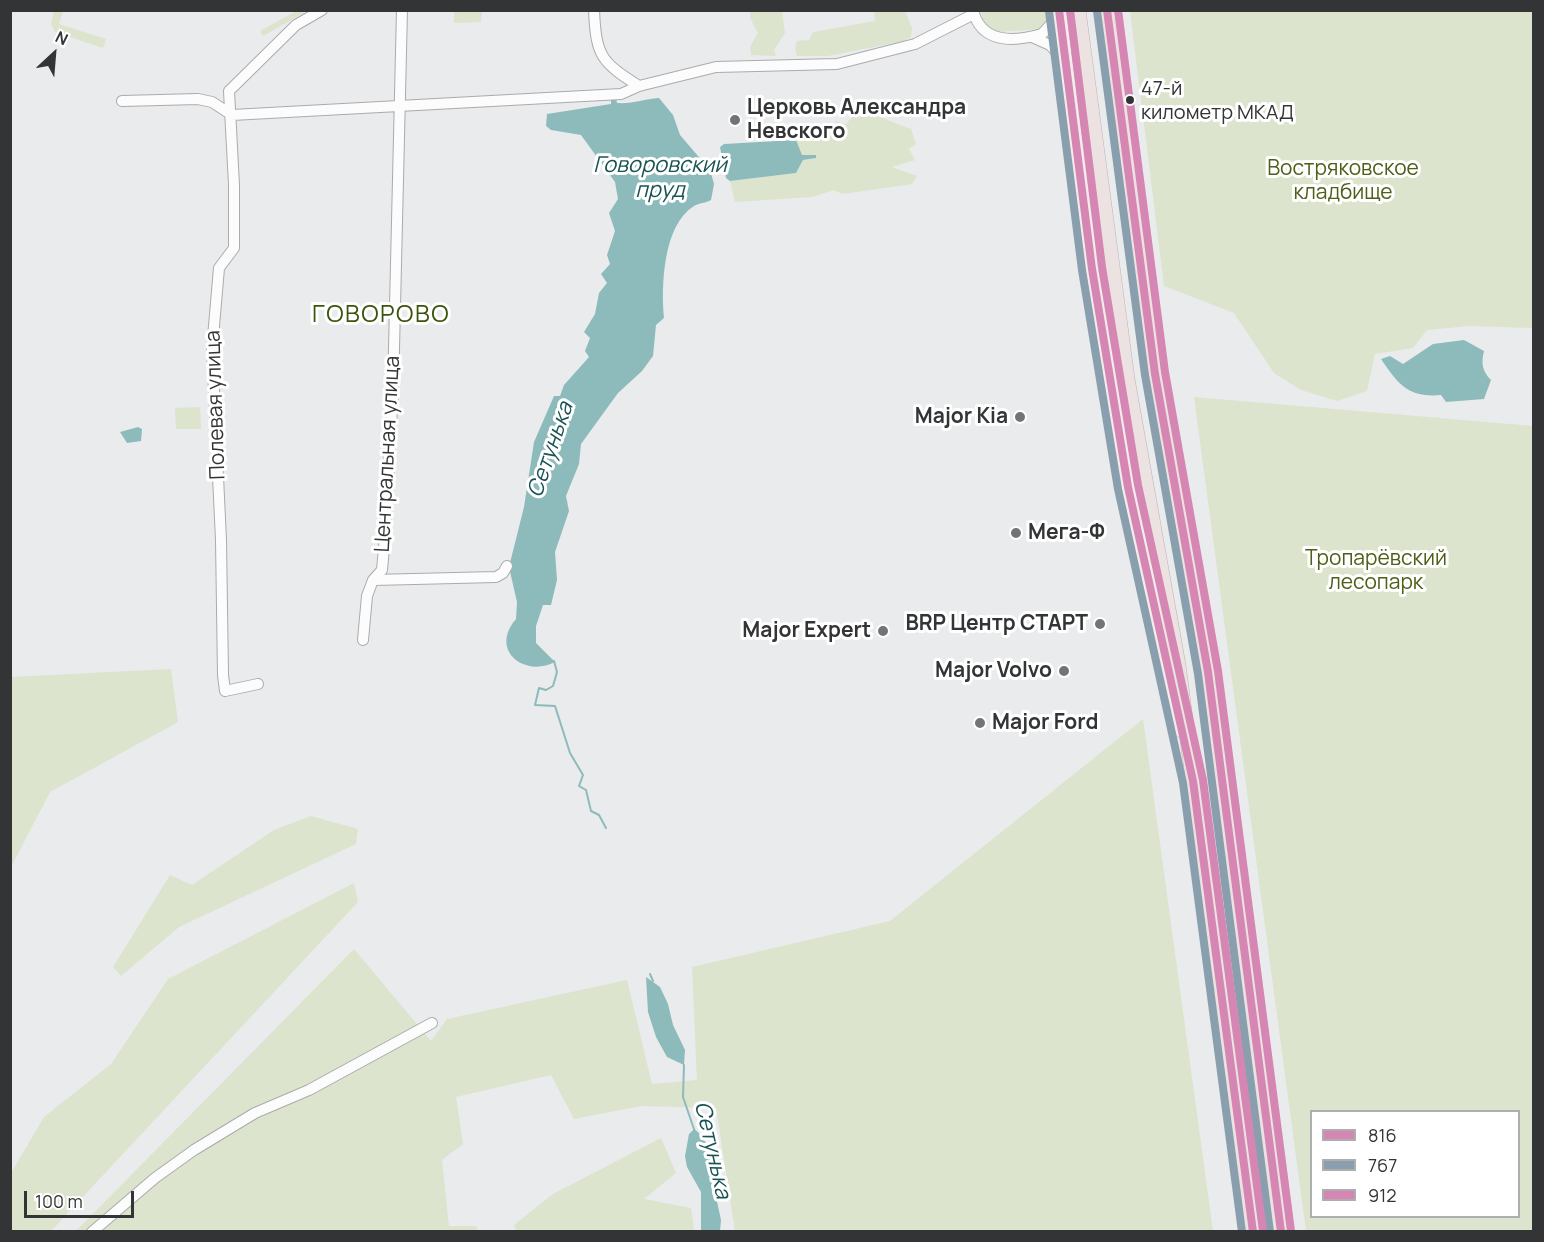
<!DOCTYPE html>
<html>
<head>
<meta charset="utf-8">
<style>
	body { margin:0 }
	#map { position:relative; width:1544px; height:1242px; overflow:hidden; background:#e9ebed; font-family:Manrope,sans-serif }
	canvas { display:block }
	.frame { position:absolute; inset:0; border:12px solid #333435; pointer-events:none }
	.legend { position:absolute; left:1310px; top:1110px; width:210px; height:108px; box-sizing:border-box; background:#fff; border:2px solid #adaeae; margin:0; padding:8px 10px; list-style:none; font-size:18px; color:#333435 }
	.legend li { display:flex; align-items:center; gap:12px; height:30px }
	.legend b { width:30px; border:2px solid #adaeae }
	.north { position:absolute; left:24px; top:24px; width:60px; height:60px; -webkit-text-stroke:4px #fff; paint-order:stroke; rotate:26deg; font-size:16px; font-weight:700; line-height:24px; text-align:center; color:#333435 }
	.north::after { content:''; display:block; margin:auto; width:21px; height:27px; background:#333435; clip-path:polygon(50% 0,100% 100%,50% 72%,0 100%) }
	.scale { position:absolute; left:24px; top:1191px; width:110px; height:27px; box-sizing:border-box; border:3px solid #333435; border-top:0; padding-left:8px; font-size:18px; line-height:21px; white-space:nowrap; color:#333435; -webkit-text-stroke:4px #fff; paint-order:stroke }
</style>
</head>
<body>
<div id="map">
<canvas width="1544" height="1242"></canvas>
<div class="frame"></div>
<ul class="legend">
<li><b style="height:8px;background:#d686b3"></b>816</li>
<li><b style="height:8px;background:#899fae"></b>767</li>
<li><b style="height:8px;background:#d686b3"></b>912</li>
</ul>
<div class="north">N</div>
<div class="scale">100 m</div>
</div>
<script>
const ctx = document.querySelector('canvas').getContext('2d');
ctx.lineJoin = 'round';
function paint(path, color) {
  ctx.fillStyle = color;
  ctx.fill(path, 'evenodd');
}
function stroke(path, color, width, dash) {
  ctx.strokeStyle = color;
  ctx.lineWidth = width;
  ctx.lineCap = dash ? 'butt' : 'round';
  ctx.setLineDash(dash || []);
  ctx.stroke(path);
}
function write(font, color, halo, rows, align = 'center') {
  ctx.font = font + ' Manrope,sans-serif';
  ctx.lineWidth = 6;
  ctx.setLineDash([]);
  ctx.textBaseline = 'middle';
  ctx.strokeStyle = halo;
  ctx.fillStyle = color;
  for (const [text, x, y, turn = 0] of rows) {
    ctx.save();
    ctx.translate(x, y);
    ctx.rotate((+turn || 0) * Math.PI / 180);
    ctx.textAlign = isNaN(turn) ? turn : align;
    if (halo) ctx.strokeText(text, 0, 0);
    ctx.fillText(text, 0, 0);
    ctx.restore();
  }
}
paint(new Path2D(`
	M54,11H63L59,24L106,39L103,48L55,32L51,24Z
	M296,11H307L263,36L260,31Z
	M454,11H482L481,22L454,23Z
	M750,11H782L785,33L774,50L776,56L751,55L750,47L758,33L750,18Z
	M874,11H905L912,28L911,37L904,41L828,56H797L795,48L797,41L809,40L813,32L875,21Z
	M981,11H1052L1051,17L1041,29L997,32L984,23Z
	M1130,11H1533V328L1469,326L1427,330L1413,348L1375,354L1367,391L1337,401L1301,390L1274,373L1234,313L1164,286Z
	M859,109L911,129L916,144L909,149L915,160L892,167L917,176L912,184L842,194L834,190L812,197L735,202L730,181L796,173L803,160L815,158L816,155H802L798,150L796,140L810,139L812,129L833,137L836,121L846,124Z
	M1194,397L1533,426V1231H1306ZM1312,1112H1518V1216H1312Z
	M200,407L201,429H176L175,408Z
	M171,669L178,722L50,792L11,867V677Z
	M1143,719L1213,1231H735L716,1108L641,1106L574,1119L551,1075L456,1097L463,1144L442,1160L449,1226H476L479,1231L75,1232L354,949L431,1041L447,1019L627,980L652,1084L697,1080L692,967L890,921Z
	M311,816L358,829L356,844L179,927L121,976L113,967L170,875L192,885L274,830Z
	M354,883L358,902L51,1231H11V1173L44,1117L111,1064L168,979Z
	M661,1138L676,1173L644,1199L691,1208L694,1231H516L514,1225L553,1194Z`), '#dce4cd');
paint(new Path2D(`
	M616,98L617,103C633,104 644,99 659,98L673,115L680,135L710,170L714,184L711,200C706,203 699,203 694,206C663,225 661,286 664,318L656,325L653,356L642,371L618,393L581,444L579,464L566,496L569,511L555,552L557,580L551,605H543L536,626V643L555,662C524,678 489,650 516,619L517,602L509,567L524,507L534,442L554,396H560L564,385L589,357L585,351L590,338L584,332L595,314L599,293L607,283L601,274L610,264L607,255L615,231L609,213L618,199L615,182L581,135L551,130L546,126L547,114L611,104V100Z
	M796,140L802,155H816V158L803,160L796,173L730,181L726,178L720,147L724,144Z
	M1464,340L1484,351C1481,363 1482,371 1491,380L1484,399L1446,402L1441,395C1408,398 1398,384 1381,359L1390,356L1403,364L1433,344Z
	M138,427L142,429L141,441L127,443L120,432Z
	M646,977L660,987L668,1004L673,1025L685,1050L684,1065L667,1057L656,1037L648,1012Z
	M694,1129C713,1142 707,1164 722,1178L723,1188L716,1197L721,1220L720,1231H701V1192L687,1167L685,1156L689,1134Z`), '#8dbbbb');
stroke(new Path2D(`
	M554,661L557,672L553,686L546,690L539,688L535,705L555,706L570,753L583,775L579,786L586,790L591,811L599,815L606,828
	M650,974L653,981
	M684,1065L683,1097L695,1132`), '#8dbbbb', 2);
const minor = new Path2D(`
	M594,10C596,56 601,62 639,86
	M973,10C981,44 1014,42 1042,34L1054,21L1058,10
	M1032,37L1050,45L1065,61
	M122,101L198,99L212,102L232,115L621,94L639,86L716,67L837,64L915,44L974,14
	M373,580L496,577L503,573L507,566
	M363,640L367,596L373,580L382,570L385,537L393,391L402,10
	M258,684L225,691L223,675L221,540L212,349L219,268L234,248V185L229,91L296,25L322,10
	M92,1232L155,1178L194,1150L255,1113L309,1090L432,1023`);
const major = new Path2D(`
	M1059,10L1092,269L1128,487L1181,730`);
const highway = new Path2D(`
	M1078,10L1127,379L1178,665L1253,1232
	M1107,10L1155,374L1208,672L1281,1232`);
stroke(minor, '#aaabad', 12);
stroke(major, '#beb3b4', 15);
stroke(highway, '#beb3b4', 16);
stroke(minor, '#fcfcfc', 10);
stroke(major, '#f3ecec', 14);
stroke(highway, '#ede2e2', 15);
stroke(new Path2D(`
	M1059,10L1092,269L1128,487L1193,781L1253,1232
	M1107,10L1155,374L1208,672L1281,1232`), '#d686b3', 8);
stroke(new Path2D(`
	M1049,11L1082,270L1118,489L1183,783L1242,1232
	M1097,11L1145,375L1198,674L1270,1232`), '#899fae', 8);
stroke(new Path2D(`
	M1070,10L1102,267L1138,485L1203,780L1263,1231
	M1118,10L1165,372L1218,671L1291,1231`), '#d686b3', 8);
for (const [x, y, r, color] of [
	[1130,100,5,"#333435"],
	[735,120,6,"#737475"],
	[1020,417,6,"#737475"],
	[1016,533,6,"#737475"],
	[1100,624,6,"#737475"],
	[883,631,6,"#737475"],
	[1064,671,6,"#737475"],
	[980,723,6,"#737475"]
]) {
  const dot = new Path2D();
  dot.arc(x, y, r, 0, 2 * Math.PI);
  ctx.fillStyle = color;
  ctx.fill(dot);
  stroke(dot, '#fff', 2);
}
write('20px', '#333435', '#fff', [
	["47-й",1141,89],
	["километр МКАД",1141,113]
], 'left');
write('bold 21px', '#333435', '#fff', [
	["Церковь Александра",747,108,"left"],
	["Невского",747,132,"left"],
	["Major Kia",1008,417],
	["Мега-Ф",1028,533,"left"],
	["BRP Центр СТАРТ",1088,624],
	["Major Expert",871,631],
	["Major Volvo",1052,671],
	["Major Ford",992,723,"left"]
], 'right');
write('21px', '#4e5f17', '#fff', [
	["Востряковское",1343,169],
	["кладбище",1343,193],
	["Тропарёвский",1376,559],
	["лесопарк",1376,583]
]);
write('21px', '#333435', '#fff', [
	["Полевая улица",216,405,-92],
	["Центральная улица",388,454,-87]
]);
write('italic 22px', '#1a5354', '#fff', [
	["Говоровский",660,166],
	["пруд",660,191],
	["Сетунька",551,450,-71],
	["Сетунька",712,1150,77]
]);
ctx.letterSpacing = '1.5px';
write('24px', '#3a540b', '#fff', [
	["ГОВОРОВО",381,315]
]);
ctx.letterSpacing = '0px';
</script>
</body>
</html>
